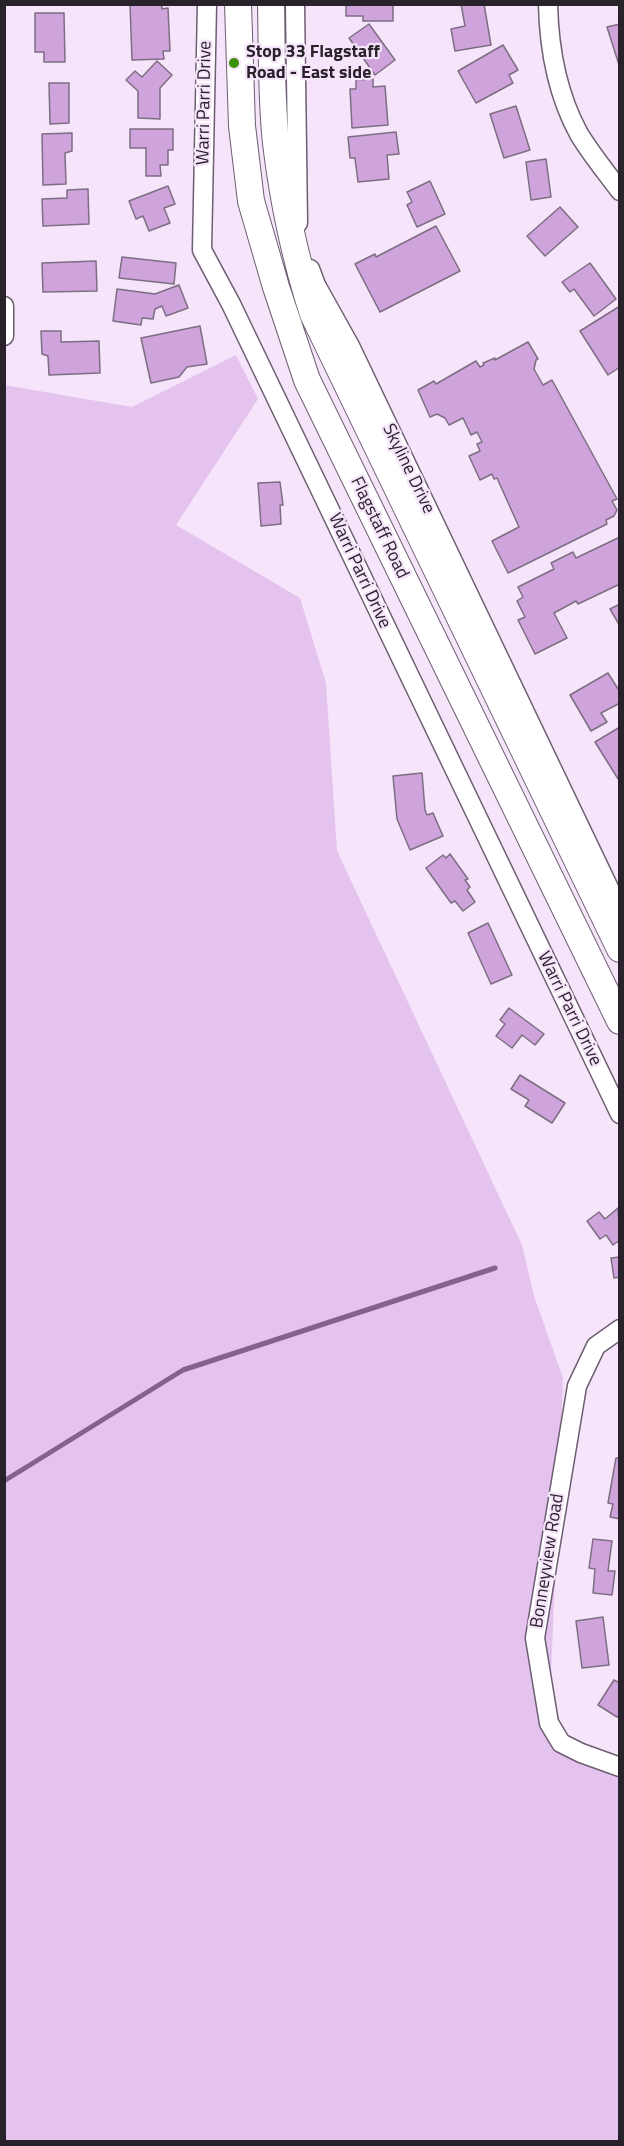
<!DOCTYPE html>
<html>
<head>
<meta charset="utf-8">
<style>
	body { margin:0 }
	#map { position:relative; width:624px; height:2146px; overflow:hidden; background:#f5e4fa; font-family:"Titillium Web",sans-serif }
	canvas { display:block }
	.frame { position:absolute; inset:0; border:6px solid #29222b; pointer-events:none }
</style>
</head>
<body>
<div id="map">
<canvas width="624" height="2146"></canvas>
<div class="frame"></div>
</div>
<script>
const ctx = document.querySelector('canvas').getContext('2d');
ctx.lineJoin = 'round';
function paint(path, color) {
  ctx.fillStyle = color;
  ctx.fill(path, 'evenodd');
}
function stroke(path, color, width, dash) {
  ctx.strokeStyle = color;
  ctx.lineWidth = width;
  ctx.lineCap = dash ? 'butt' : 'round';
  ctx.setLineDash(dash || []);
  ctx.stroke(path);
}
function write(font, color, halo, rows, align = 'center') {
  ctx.font = font + ' "Titillium Web",sans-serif';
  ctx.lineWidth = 4.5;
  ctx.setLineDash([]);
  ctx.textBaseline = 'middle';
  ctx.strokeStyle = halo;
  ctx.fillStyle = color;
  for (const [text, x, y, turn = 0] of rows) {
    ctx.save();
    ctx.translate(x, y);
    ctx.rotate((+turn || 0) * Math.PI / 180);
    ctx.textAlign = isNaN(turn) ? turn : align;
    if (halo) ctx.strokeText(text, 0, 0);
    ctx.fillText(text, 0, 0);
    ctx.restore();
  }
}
paint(new Path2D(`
	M236,355L258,399L176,525L300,598L326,683L337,851L522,1245L534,1296L563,1378L549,1723L561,1743L619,1767V2141H5L4,385L132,407Z`), '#e4c4ee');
stroke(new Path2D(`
	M4,1481L183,1370L495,1268`), '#83638c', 5);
const building = new Path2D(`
	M130,4H162V9L168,8L170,51H163L164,59L132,60Z
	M346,4H393V21H363V16H346Z
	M461,4H484L491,45L455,51L451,29L465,26Z
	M35,13H64L65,62H44V52H35Z
	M369,24L395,60L375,75L349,38Z
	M620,24V68L607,27Z
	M503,45L518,70L509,75L513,83L476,103L458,71Z
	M157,61L172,75L160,88V119L138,118V91L126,80L135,71L142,77Z
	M373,79V87L385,86L388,125L352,128L350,89H356V80Z
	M49,83H69V123L50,124Z
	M516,106L530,150L504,158L490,114Z
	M130,129H173V150H168V165H160L161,176H146V148H130Z
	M396,132L399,154L387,155L389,179L358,182L355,158H350L348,137Z
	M72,133V151L65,153L66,184L43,185L42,134Z
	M546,159L551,197L531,200L526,162Z
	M430,181L445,214L417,227L407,205L412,202L407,192Z
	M168,186L175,204L164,208L170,223L149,231L143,216L136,219L129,201Z
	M88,189L89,224L43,226L42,199L67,198V190Z
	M560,207L578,227L545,256L527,236Z
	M436,226L460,271L380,312L355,264L375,254L376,257Z
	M122,257L176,263L174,284L119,278Z
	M96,261L97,291L43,292L42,263Z
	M590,263L616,299L594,316L574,289L570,292L562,282Z
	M179,285L188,308L166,316L162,306L155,309L153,319L142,318L141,325L113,321L117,289L155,294Z
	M620,306V367L608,375L580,331Z
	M200,326L207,364L187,367L179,377L151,383L141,338Z
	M41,331H61V342L99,341L100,373L49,375L48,356L42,354Z
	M528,342L538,359L536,360L534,369L543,385L552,380L617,499L612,501L617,510L614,516L606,520L607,524L508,573L492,541L519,527L497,478L494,479L492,474L480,480L469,456L480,451L477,444L482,442L477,432L471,435L463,418L449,425L445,418L437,414L430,417L418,390L434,381L436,384L476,361L480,367L484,365L483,363L495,358V360Z
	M280,482L283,505H280L281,524L261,526L258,483Z
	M620,537V584L578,604L576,601L554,613L567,638L535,654L518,620L525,617L517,601L523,597L518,587L554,569L551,563L573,552L576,558Z
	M620,604V626L610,609Z
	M608,673L620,692V703L601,713L607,722L591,731L570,695Z
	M620,727V782L595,742Z
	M422,773L425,810L427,815L433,813L443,836L410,850L397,819L393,776Z
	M450,854L468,879L465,880L470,887L467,890L475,902L463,911L455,901L451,903L426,868L443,855L446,858Z
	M488,923L512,975L491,984L468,933Z
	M509,1008L544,1034L535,1045L522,1035L512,1048L496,1036L505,1024L500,1020Z
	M520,1075L565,1103L552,1123L525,1106L529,1100L511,1089Z
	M618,1208L620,1240L613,1245L606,1235L600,1239L587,1221L599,1212L605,1219Z
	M620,1257V1277L614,1278L611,1258Z
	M616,1458H620V1519L610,1517L613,1504L608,1503Z
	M593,1539L612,1541L608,1571H615L612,1595L593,1593L595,1569L589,1568Z
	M603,1617L609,1665L582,1668L576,1621Z
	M614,1680L620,1683V1714L617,1717L598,1705Z`);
paint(building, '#cfa3dc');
stroke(building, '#7d6e82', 1.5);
const street = new Path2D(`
	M207,4L202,250L231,304L620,1114
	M295,4L298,223
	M548,4C549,49 557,94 579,134C591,154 606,172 620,191
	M310,269L316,285L350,346L620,911
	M4,306V336
	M620,1329L596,1346L577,1386L535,1638L549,1723L561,1743L581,1753L620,1767`);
const secondary = new Path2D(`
	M238,4L242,126L251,201L276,287L307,380L620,1021
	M271,4C272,50 271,97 276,143C283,202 295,258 313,314L620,949`);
stroke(street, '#6d5e72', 21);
stroke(secondary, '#6d5e72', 28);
stroke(street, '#fff', 18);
stroke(secondary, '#fff', 26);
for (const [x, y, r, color] of [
	[234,63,6,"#389204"]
]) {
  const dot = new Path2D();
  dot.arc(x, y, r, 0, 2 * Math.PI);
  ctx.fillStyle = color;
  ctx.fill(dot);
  stroke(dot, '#f5e4fa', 2);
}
write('bold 18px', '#29222b', '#f5e4fa', [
	["Stop 33 Flagstaff",246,53],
	["Road - East side",246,74]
], 'left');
write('18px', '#29222b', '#f5e4fa', [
	["Warri Parri Drive",205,103,-89],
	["Skyline Drive",408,469,64],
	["Flagstaff Road",379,528,64],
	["Warri Parri Drive",359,571,65],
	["Warri Parri Drive",569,1009,64],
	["Bonneyview Road",548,1561,-81]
]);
</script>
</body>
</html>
